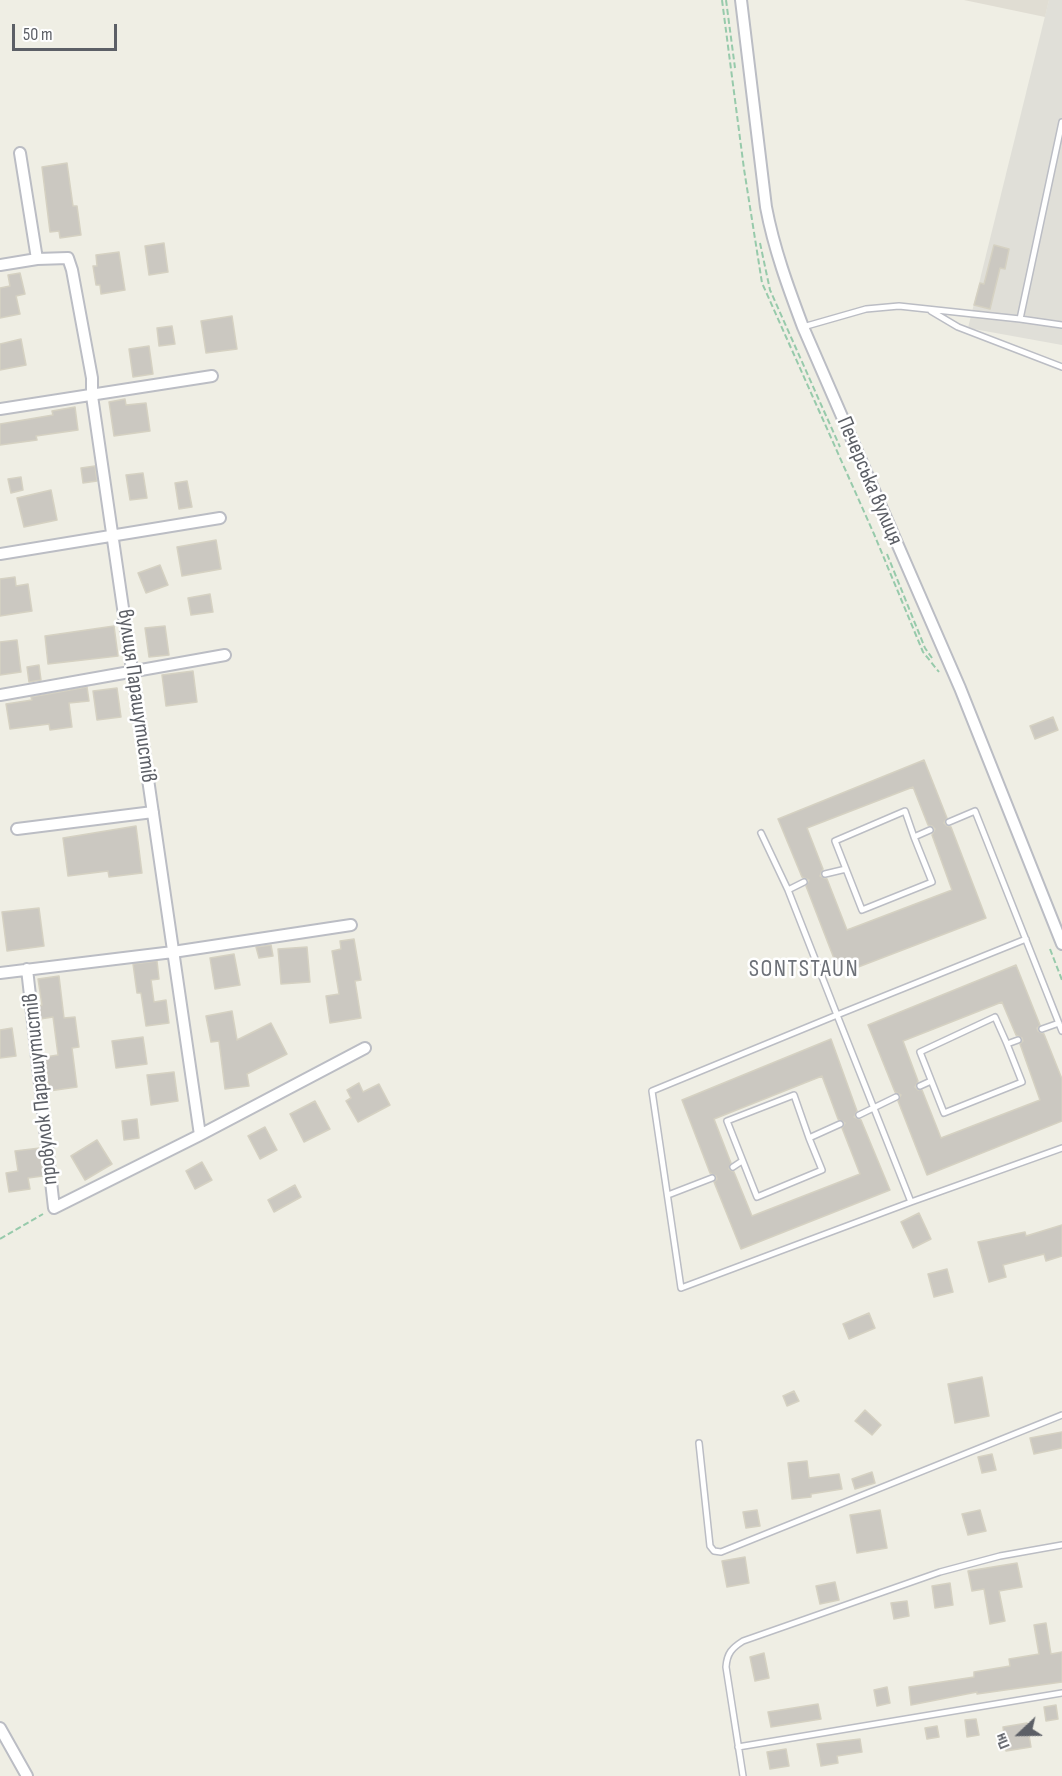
<!DOCTYPE html>
<html>
<head>
<meta charset="utf-8">
<style>
	body { margin:0 }
	#map { position:relative; width:1062px; height:1776px; overflow:hidden; background:#efeee4; font-family:"Sofia Sans Condensed",sans-serif }
	canvas { display:block }
	.north { position:absolute; left:990px; top:1704px; width:60px; height:60px; -webkit-text-stroke:4px #fff; paint-order:stroke; rotate:248deg; font-size:16px; font-weight:700; line-height:24px; text-align:center; color:#5c5f66 }
	.north::after { content:''; display:block; margin:auto; width:21px; height:27px; background:#5c5f66; clip-path:polygon(50% 0,100% 100%,50% 72%,0 100%) }
	.scale { position:absolute; left:12px; top:24px; width:105px; height:27px; box-sizing:border-box; border:3px solid #5c5f66; border-top:0; padding-left:8px; font-size:18px; line-height:21px; white-space:nowrap; color:#5c5f66; -webkit-text-stroke:4px #fff; paint-order:stroke }
</style>
</head>
<body>
<div id="map">
<canvas width="1062" height="1776"></canvas>
<div class="north">Пн</div>
<div class="scale">50 m</div>
</div>
<script>
const ctx = document.querySelector('canvas').getContext('2d');
ctx.lineJoin = 'round';
function paint(path, color) {
  ctx.fillStyle = color;
  ctx.fill(path, 'evenodd');
}
function stroke(path, color, width, dash) {
  ctx.strokeStyle = color;
  ctx.lineWidth = width;
  ctx.lineCap = dash ? 'butt' : 'round';
  ctx.setLineDash(dash || []);
  ctx.stroke(path);
}
function write(font, color, halo, rows, align = 'center') {
  ctx.font = font + ' "Sofia Sans Condensed",sans-serif';
  ctx.lineWidth = 5;
  ctx.setLineDash([]);
  ctx.textBaseline = 'middle';
  ctx.strokeStyle = halo;
  ctx.fillStyle = color;
  for (const [text, x, y, turn = 0] of rows) {
    ctx.save();
    ctx.translate(x, y);
    ctx.rotate((+turn || 0) * Math.PI / 180);
    ctx.textAlign = isNaN(turn) ? turn : align;
    if (halo) ctx.strokeText(text, 0, 0);
    ctx.fillText(text, 0, 0);
    ctx.restore();
  }
}
paint(new Path2D(`
	M1049,0H1062V345L968,328Z`), '#e0dfd8');
paint(new Path2D(`
	M964,0H1049L1045,17Z`), '#e0ddd3');
const building = new Path2D(`
	M67,163L73,206H77L81,235L60,238L59,231L50,232L42,167Z
	M164,243L168,272L149,275L145,246Z
	M994,245L1009,249L1005,269L1000,268L990,309L974,305L980,283L984,284Z
	M119,252L125,290L101,294L100,285H96L93,266H97L96,255Z
	M20,273L25,294L16,296L20,314L0,318V288L10,286L8,275Z
	M232,316L237,349L206,353L201,321Z
	M172,326L175,344L159,346L157,328Z
	M21,339L26,365L0,370V344Z
	M149,346L153,374L133,377L129,349Z
	M125,399L126,405L146,403L150,431L114,436L109,402Z
	M75,407L78,430L36,436L37,440L0,445V424L53,415L52,411Z
	M95,466L97,481L83,483L81,468Z
	M143,473L147,498L130,500L126,475Z
	M21,477L23,490L11,493L8,479Z
	M187,481L192,507L179,509L175,483Z
	M51,490L57,520L24,527L17,498Z
	M216,540L221,569L182,576L177,547Z
	M160,565L168,585L146,593L138,573Z
	M15,577L16,586L28,584L32,611L0,616V579Z
	M210,594L213,612L191,615L188,598Z
	M114,626L118,656L48,664L45,636Z
	M165,626L169,655L149,657L145,628Z
	M17,640L21,672L0,675V642Z
	M39,665L41,680L29,682L27,667Z
	M193,671L197,702L166,706L162,675Z
	M87,687L89,701L69,703L72,727L50,730L49,724L10,729L6,704L32,700L31,697Z
	M117,688L121,717L97,720L93,691Z
	M1053,717L1058,730L1035,739L1030,726Z
	M924,760L947,818L944,823L947,826L951,827L986,918L840,974L806,886L809,880L802,877L778,819ZM913,787L928,825L932,826L935,829L932,835L952,890L847,930L827,879L820,876L823,869L807,828Z
	M136,826L142,873L109,877L108,871L68,876L63,838Z
	M39,908L44,946L7,951L2,912Z
	M354,939L361,980L355,981L361,1018L330,1023L326,996L339,994L332,951L341,949L340,941Z
	M271,945L273,956L259,958L256,947Z
	M307,947L310,982L281,984L278,949Z
	M234,954L240,985L215,989L210,958Z
	M157,961L159,979L151,980L154,1002L166,1000L169,1023L146,1026L141,993H137L133,964Z
	M1016,965L1040,1025L1037,1028L1038,1031L1044,1034L1062,1079V1121L927,1175L898,1101L901,1095L895,1092L868,1025ZM1002,1002L1016,1035L1022,1038L1023,1041L1020,1044L1040,1100L941,1138L922,1090H918L915,1087L918,1081L903,1041Z
	M59,976L64,1018L75,1017L79,1047L72,1048L77,1087L49,1091L45,1057L58,1055L53,1017L40,1019L39,1006L42,1005L38,979Z
	M232,1011L237,1040L271,1023L287,1054L247,1074L249,1086L225,1089L219,1041L211,1042L206,1016Z
	M12,1028L16,1056L0,1058V1030Z
	M143,1037L147,1064L116,1068L112,1041Z
	M831,1039L857,1111L854,1117L861,1120L890,1190L741,1249L714,1182L717,1179L716,1176L710,1173L682,1100ZM822,1076L838,1119L845,1123L842,1128L860,1174L752,1216L734,1172L729,1169L731,1163L714,1119Z
	M174,1072L178,1101L151,1105L147,1075Z
	M359,1083L363,1092L379,1084L390,1105L358,1122L346,1101L351,1098L347,1090Z
	M315,1101L330,1129L304,1142L290,1114Z
	M137,1119L139,1138L124,1140L122,1121Z
	M265,1127L277,1150L260,1159L248,1136Z
	M97,1140L112,1164L85,1180L71,1156Z
	M40,1148L43,1176L28,1178L30,1189L9,1192L6,1173L18,1171L15,1151Z
	M202,1162L212,1180L195,1189L186,1171Z
	M295,1185L301,1197L274,1212L268,1200Z
	M919,1213L931,1239L913,1248L901,1222Z
	M1062,1225V1256L1046,1261L1044,1254L1003,1265L1006,1277L989,1282L978,1242L1025,1232L1026,1236Z
	M947,1269L953,1292L934,1297L928,1274Z
	M869,1313L875,1328L849,1339L843,1324Z
	M982,1377L989,1416L955,1423L948,1384Z
	M794,1391L799,1401L787,1406L783,1396Z
	M865,1410L881,1425L872,1435L855,1421Z
	M1062,1432V1448L1034,1454L1030,1438Z
	M992,1454L996,1470L982,1473L978,1457Z
	M807,1461L809,1478L839,1474L842,1489L811,1494V1497L792,1499L788,1463Z
	M872,1472L875,1483L855,1489L852,1479Z
	M757,1510L760,1526L746,1528L743,1512Z
	M880,1510L887,1548L857,1553L850,1515Z
	M980,1510L986,1531L968,1535L962,1514Z
	M745,1557L749,1583L727,1587L722,1561Z
	M1017,1563L1022,1587L999,1591L1005,1621L990,1624L984,1589L972,1591L968,1571Z
	M835,1582L839,1600L820,1604L816,1586Z
	M950,1583L953,1605L935,1608L932,1586Z
	M907,1601L909,1616L894,1619L891,1603Z
	M1046,1623L1051,1654L1062,1652V1682L977,1694V1692L911,1705L909,1687L974,1677V1672L1010,1666L1009,1659L1039,1654L1034,1625Z
	M764,1653L769,1678L755,1681L750,1657Z
	M887,1687L890,1703L877,1706L874,1690Z
	M818,1704L821,1719L771,1727L768,1712Z
	M1056,1705L1058,1719L1046,1721L1044,1707Z
	M976,1719L979,1735L967,1737L965,1720Z
	M1027,1723L1031,1747L1006,1751L1003,1727Z
	M937,1726L939,1737L927,1739L925,1728Z
	M860,1739L862,1752L837,1756L838,1763L821,1766L817,1744Z
	M786,1749L789,1766L770,1769L767,1752Z`);
paint(building, '#cbc8c1');
stroke(building, '#d5d1c2', 1.5);
const lane = new Path2D(`
	M1062,122L1020,319L1062,325
	M931,311L958,327L1062,367
	M803,327L866,309L899,306L1020,319
	M949,822L975,811L1062,1031
	M761,833L788,890
	M914,837L905,811L835,841L862,910L932,882L914,837L930,830
	M825,874L846,869
	M804,882L788,890L837,1015L652,1091L681,1288L911,1202
	M1026,939L837,1015L911,1202L1062,1148
	M1042,1029L1059,1023
	M1007,1044L995,1017L920,1052L944,1113L1022,1082L1007,1044L1018,1040
	M920,1086L931,1081
	M859,1115L896,1097
	M809,1138L794,1095L727,1121L757,1197L822,1170L809,1138L840,1124
	M733,1167L742,1161
	M668,1195L712,1178
	M699,1443L710,1546L714,1551L721,1552L1062,1415
	M738,1747L1062,1693
	M743,1776L726,1667C727,1653 732,1648 743,1641L940,1572L1000,1556L1062,1545`);
const street = new Path2D(`
	M741,0L766,207C774,249 788,287 803,327L960,688L1062,944
	M20,153L37,259
	M0,265L37,259L68,258L72,270L92,378V396L200,1135
	M0,409L212,376
	M0,554L220,518
	M0,695L225,655
	M17,829L153,812
	M27,969L54,1208L200,1135L365,1048
	M0,973L173,952L351,925
	M0,1728L27,1776`);
stroke(lane, '#bbbdc4', 8);
stroke(street, '#bbbdc4', 14);
stroke(new Path2D(`
	M722,0L744,169L762,283L874,534L923,652L939,672
	M726,0L735,68
	M760,243L770,290L840,447
	M887,554L925,648L932,658
	M1050,949L1062,980
	M0,1239L43,1214`), '#97caab', 2, [6, 3]);
stroke(lane, '#fff', 5);
stroke(street, '#fff', 10);
write('22px', '#5c5f66', '#fff', [
	["Печерська вулиця",869,481,67],
	["вулиця Парашутистів",136,696,82],
	["провулок Парашутистів",41,1089,-96]
]);
ctx.letterSpacing = '1.5px';
write('24px', '#6d7178', '#fff', [
	["SONTSTAUN",804,970]
]);
ctx.letterSpacing = '0px';
</script>
</body>
</html>
